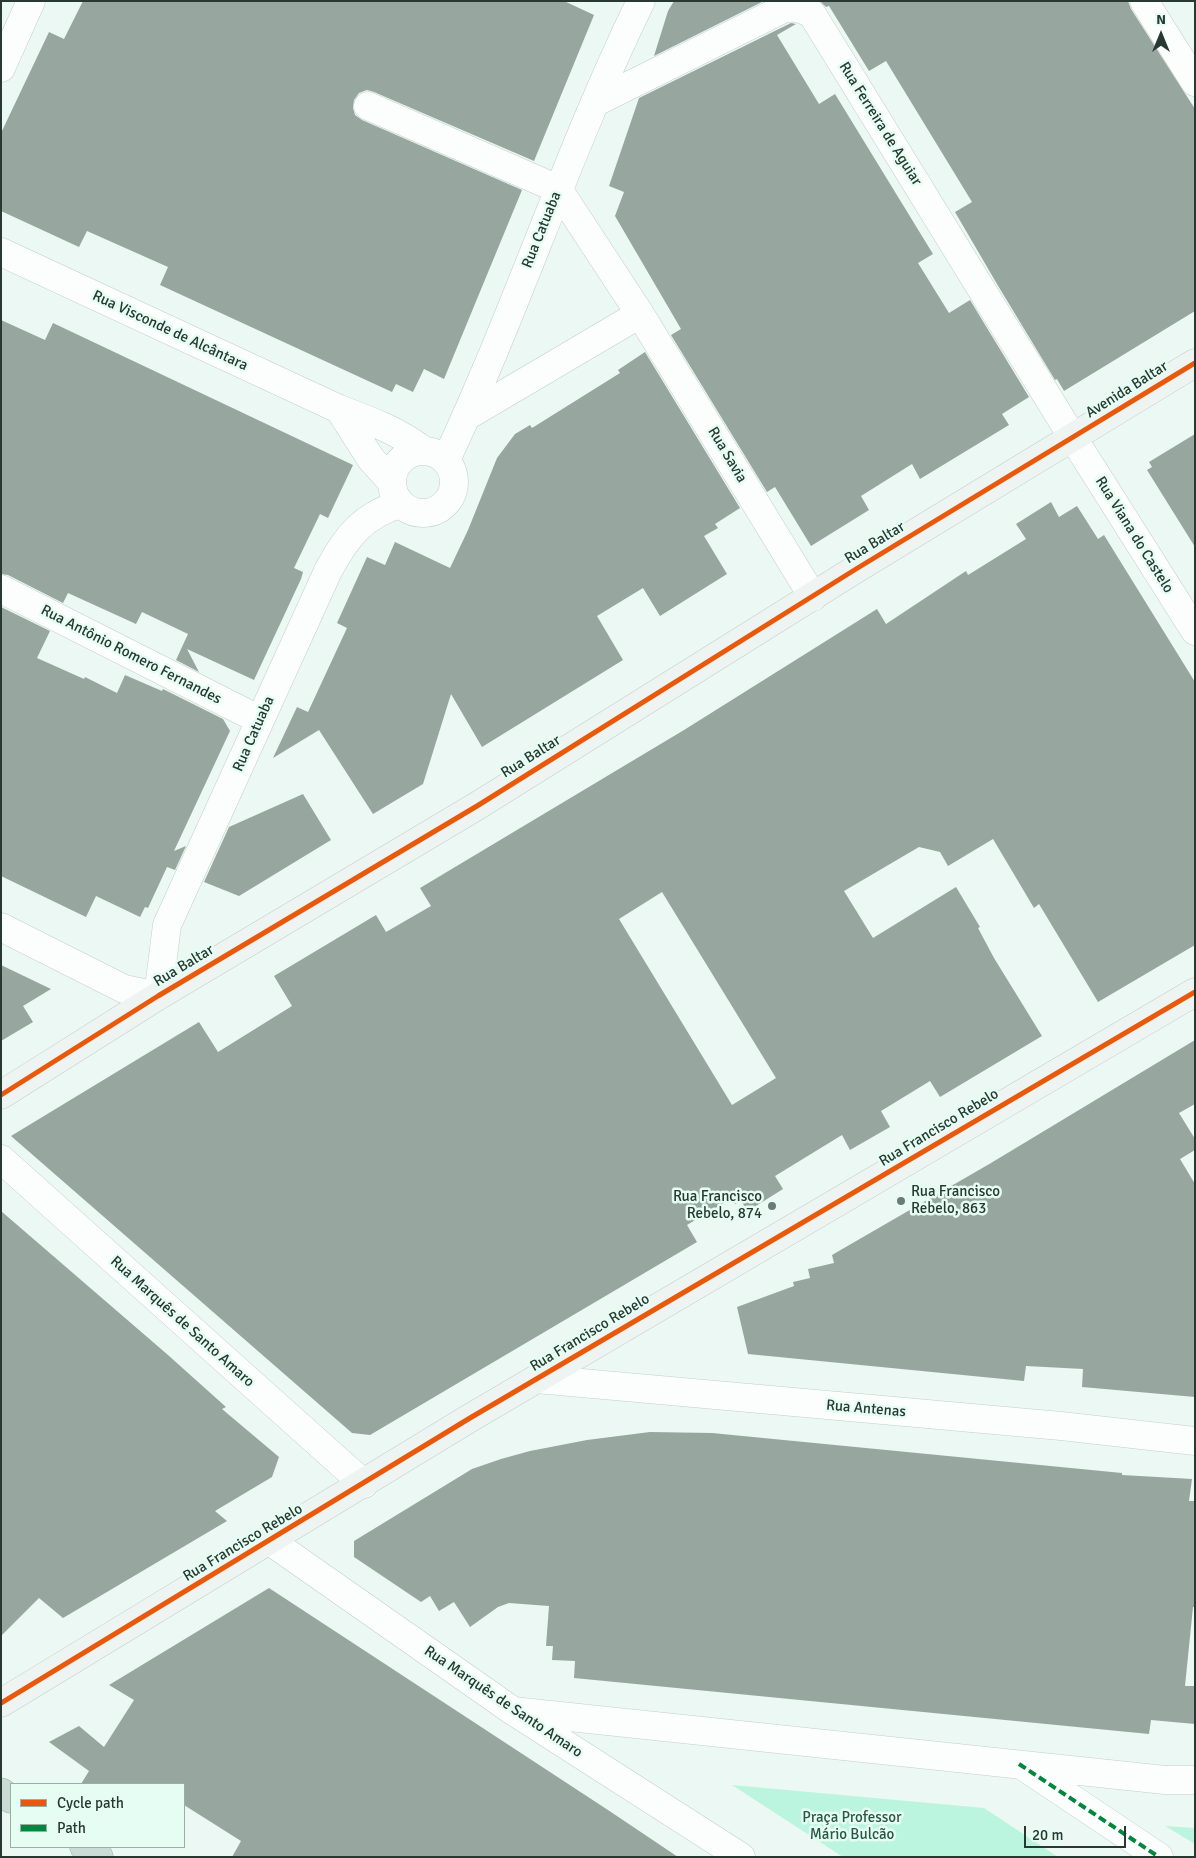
<!DOCTYPE html>
<html>
<head>
<meta charset="utf-8">
<style>
	body { margin:0 }
	#map { position:relative; width:1196px; height:1858px; overflow:hidden; background:#ebf8f3; font-family:Signika,sans-serif }
	canvas { display:block }
	.frame { position:absolute; inset:0; border:2px solid #283832; pointer-events:none }
	.legend { position:absolute; left:10px; top:1783px; width:175px; height:65px; box-sizing:border-box; background:#e6fdf4; border:1px solid #9aaea6; margin:0; padding:6px 9px; list-style:none; font-size:15px; color:#283832 }
	.legend li { display:flex; align-items:center; gap:10px; height:25px }
	.legend b { width:25px; border:1px solid #9aaea6 }
	.north { position:absolute; left:1136px; top:10px; width:50px; height:50px; -webkit-text-stroke:4px #e6fdf4; paint-order:stroke; rotate:0deg; font-size:14px; font-weight:700; line-height:20px; text-align:center; color:#283832 }
	.north::after { content:''; display:block; margin:auto; width:18px; height:22px; background:#283832; clip-path:polygon(50% 0,100% 100%,50% 72%,0 100%) }
	.scale { position:absolute; left:1024px; top:1826px; width:102px; height:22px; box-sizing:border-box; border:2px solid #283832; border-top:0; padding-left:6px; font-size:15px; line-height:18px; white-space:nowrap; color:#283832; -webkit-text-stroke:4px #e6fdf4; paint-order:stroke }
</style>
</head>
<body>
<div id="map">
<canvas width="1196" height="1858"></canvas>
<div class="frame"></div>
<ul class="legend">
<li><b style="height:6px;background:#e8590c"></b>Cycle path</li>
<li><b style="height:6px;background:#00873e"></b>Path</li>
</ul>
<div class="north">N</div>
<div class="scale">20 m</div>
</div>
<script>
const ctx = document.querySelector('canvas').getContext('2d');
ctx.lineJoin = 'round';
function paint(path, color) {
  ctx.fillStyle = color;
  ctx.fill(path, 'evenodd');
}
function stroke(path, color, width, dash) {
  ctx.strokeStyle = color;
  ctx.lineWidth = width;
  ctx.lineCap = dash ? 'butt' : 'round';
  ctx.setLineDash(dash || []);
  ctx.stroke(path);
}
function write(font, color, halo, rows, align = 'center') {
  ctx.font = font + ' Signika,sans-serif';
  ctx.lineWidth = 5;
  ctx.setLineDash([]);
  ctx.textBaseline = 'middle';
  ctx.strokeStyle = halo;
  ctx.fillStyle = color;
  for (const [text, x, y, turn = 0] of rows) {
    ctx.save();
    ctx.translate(x, y);
    ctx.rotate((+turn || 0) * Math.PI / 180);
    ctx.textAlign = isNaN(turn) ? turn : align;
    if (halo) ctx.strokeText(text, 0, 0);
    ctx.fillText(text, 0, 0);
    ctx.restore();
  }
}
paint(new Path2D(`
	M732,1785L984,1808L1058,1857H843Z
	M1165,1826L1195,1828V1844Z`), '#bbf5e0');
paint(new Path2D(`
	M83,1H564L594,15L534,161L374,92L367,90L359,93L354,100L353,108L355,115L362,120L522,190L444,379L424,369L413,392L396,384L392,392L160,285L168,267L87,231L79,247L1,211V133L49,32L64,39Z
	M674,1H764L654,56L668,11Z
	M820,1H1128L1131,9L1195,109V311L1064,391L1057,379L1055,380L997,284L955,212L972,202L886,61L869,71L829,6L826,7Z
	M791,23L796,24L777,35L819,104L835,94L933,254L918,263L949,313L970,300L1029,397L1002,414L1009,425L920,479L912,464L861,496L869,510L811,546L775,487L767,492L671,335L681,329L615,216L624,192L609,186L639,98Z
	M1,320L45,340L53,323L353,465L328,518L320,514L294,568L303,572L301,579L254,680L187,649L199,672L176,660L188,634L142,612L136,624L68,593L63,603L8,575L1,574Z
	M645,352L740,508L715,524L718,528L704,536L727,574L660,616L643,588L597,616L623,660L482,747L451,694L423,784L373,814L319,730L273,758L297,707L308,712L347,628L337,623L367,557L385,565L395,542L450,568L468,530L497,458L515,434L530,425L532,428L620,373L618,370Z
	M1195,434V547L1147,470L1152,467L1149,462Z
	M1051,502L1059,517L1077,506L1098,539L1104,535L1195,682V945L1098,1002L1039,904L1034,908L993,839L948,866L940,852L919,847L844,891L873,938L956,887L980,927L978,928L994,958L1042,1036L940,1097L930,1081L881,1111L890,1127L850,1150L842,1135L775,1176L783,1189L748,1211L741,1201L735,1204L731,1199L687,1225L697,1242L370,1435L352,1433L11,1136L199,1022L218,1052L292,1006L274,976L376,915L386,932L431,906L420,888L684,730L877,609L886,624L966,571L968,575L1026,539L1016,524ZM662,892L776,1078L732,1105L619,919Z
	M1,607L50,631L37,658L84,679L85,677L117,693L125,675L162,691L163,689L223,719L230,731L174,851L186,846L175,870L167,867L148,908L145,907L140,917L96,896L86,917L1,876Z
	M303,794L331,840L239,896L204,882L229,827Z
	M1,965L51,989L23,1006L33,1022L1,1041Z
	M1195,1040V1104L1179,1113L1195,1139V1150L1180,1159L1195,1184V1397L1082,1387L1083,1369L1026,1366L1024,1381L748,1354L737,1307L794,1286L793,1282L810,1278L808,1269L834,1263L832,1255L991,1163Z
	M1,1211L168,1355L226,1407L222,1409L279,1457L272,1477L215,1511L227,1521L63,1618L39,1598L1,1636Z
	M650,1432L712,1433L1122,1473V1475L1192,1479L1189,1501H1195V1607H1193L1185,1686H1195V1724L1151,1720L1149,1734L574,1678L575,1661L552,1660L553,1646H546L549,1606L509,1603L498,1607L470,1627L454,1602L439,1611L430,1596L421,1602L354,1557V1541L472,1469L501,1459L530,1451L587,1440Z
	M269,1588L611,1812L678,1857H232L241,1841L184,1805V1784H81L89,1771L49,1742L79,1726L104,1747L134,1700L109,1685Z`), '#98a6a0');
const street = new Path2D(`
	M1144,1L1195,82
	M1,68L31,1
	M596,102L783,9C795,6 801,9 812,14L1073,438L1195,631
	M368,106L558,189L640,314L813,597
	M1,252L339,409C369,420 398,431 423,450
	M339,409L371,459L391,481
	M467,416L640,314
	M392 482a31 31 0 1 1 62 0a31 31 0 1 1-62 0Z
	M446,460C517,310 568,150 641,1
	M1,589L260,720
	M1,927L124,989L158,996L167,925L328,571C346,537 362,516 400,504
	M1,1159L364,1484
	M537,1379L1061,1426L1195,1441
	M270,1541L513,1711L741,1857
	M513,1711L1165,1780H1195
	M1023,1766L1159,1857`);
const secondary = new Path2D(`
	M1,1095L158,996L477,806L856,569L1195,363
	M1,1703L470,1418L1195,992`);
const highway = new Path2D(`
	M1,1792L11,1799
	M84,1847L99,1857`);
stroke(street, '#c1cfca', 29);
stroke(secondary, '#c1cfca', 29);
stroke(highway, '#9ab0a9', 29);
stroke(street, '#fcfefd', 28);
stroke(secondary, '#eef4f1', 28);
stroke(highway, '#cbdcd7', 28);
stroke(new Path2D(`
	M1019,1764L1159,1857`), '#00873e', 4, [8, 4]);
stroke(new Path2D(`
	M1,1095L158,996L477,806L856,569L1195,363
	M1,1703L470,1418L1195,992`), '#e8590c', 5);
for (const [x, y, r, color] of [
	[901,1201,5,"#6c7b76"],
	[772,1206,5,"#6c7b76"]
]) {
  const dot = new Path2D();
  dot.arc(x, y, r, 0, 2 * Math.PI);
  ctx.fillStyle = color;
  ctx.fill(dot);
  stroke(dot, '#e6fdf4', 2);
}
write('15px', '#283832', '#e6fdf4', [
	["Rua Ferreira de Aguiar",880,124,58],
	["Rua Catuaba",542,230,-68],
	["Rua Visconde de Alcântara",170,331,25],
	["Avenida Baltar",1127,390,-32],
	["Rua Savia",727,455,59],
	["Rua Viana do Castelo",1134,535,58],
	["Rua Baltar",875,543,-31],
	["Rua Antônio Romero Fernandes",131,655,27],
	["Rua Catuaba",254,734,-66],
	["Rua Baltar",531,757,-32],
	["Rua Baltar",184,966,-31],
	["Rua Francisco Rebelo",939,1128,-31],
	["Rua Marquês de Santo Amaro",182,1322,42],
	["Rua Francisco Rebelo",590,1333,-31],
	["Rua Antenas",866,1409,5],
	["Rua Francisco Rebelo",243,1543,-31],
	["Rua Marquês de Santo Amaro",503,1702,34]
]);
write('15px', '#283832', '#e6fdf4', [
	["Rua Francisco",911,1192],
	["Rebelo, 863",911,1209],
	["Rua Francisco",762,1197,"right"],
	["Rebelo, 874",762,1214,"right"]
], 'left');
write('15px', '#295748', '#e6fdf4', [
	["Praça Professor",852,1818],
	["Mário Bulcão",852,1835]
]);
</script>
</body>
</html>
